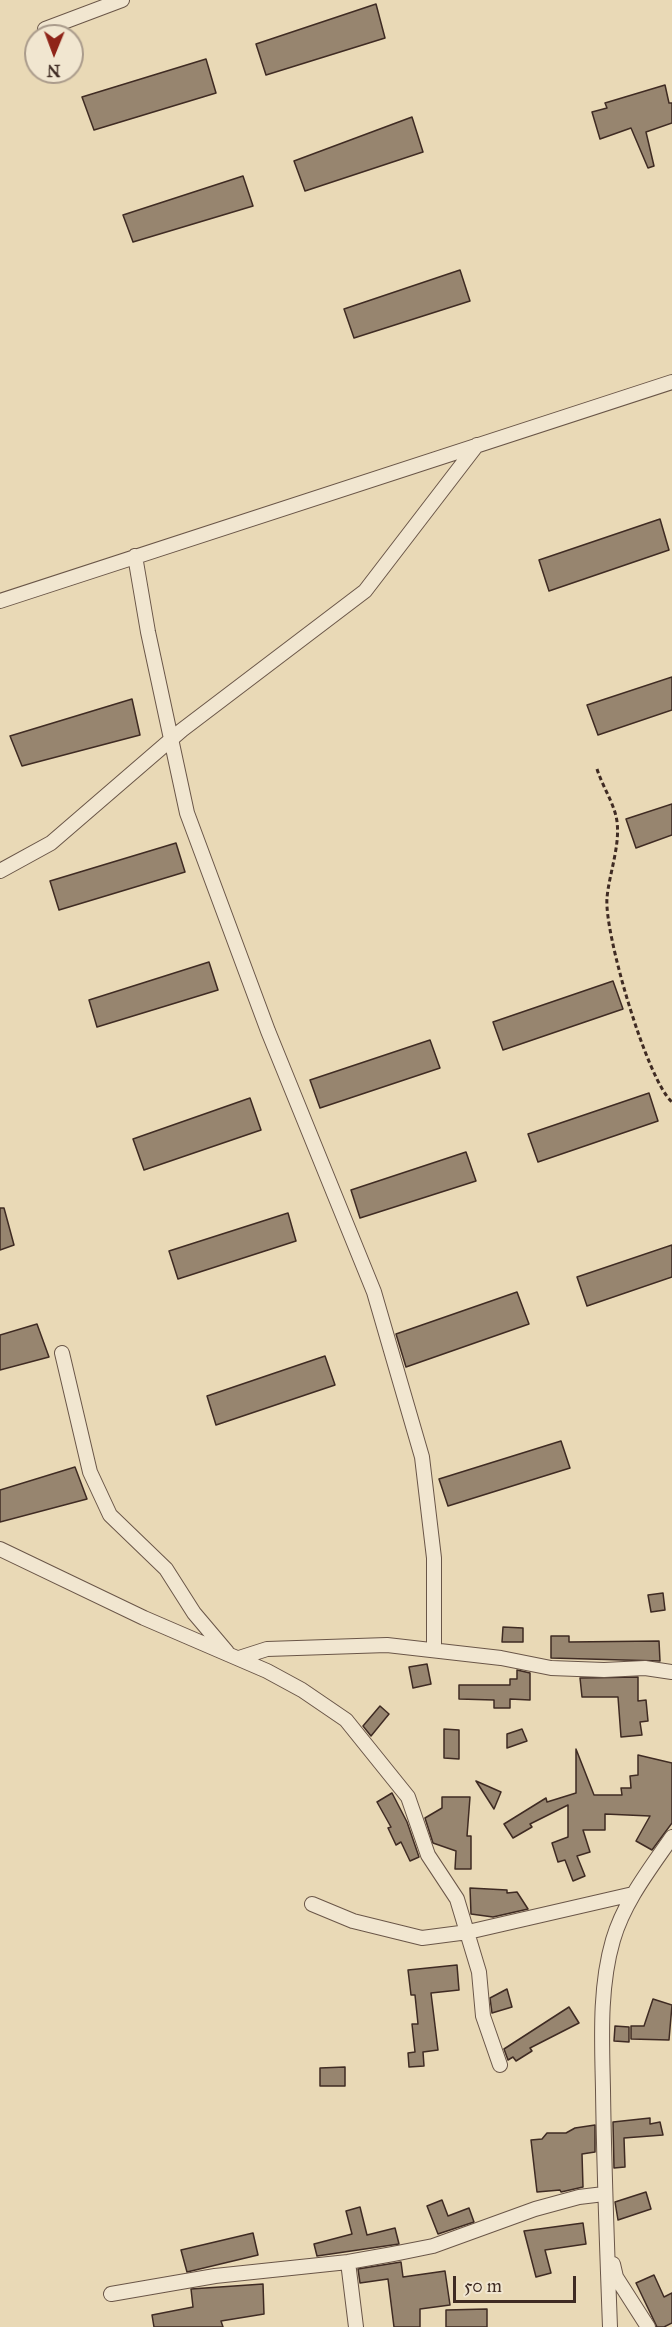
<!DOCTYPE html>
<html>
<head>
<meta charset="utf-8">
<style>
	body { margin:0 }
	#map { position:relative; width:672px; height:2327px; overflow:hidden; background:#e9d9b6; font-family:"IM FELL Great Primer",serif }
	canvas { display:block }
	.north { position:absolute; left:24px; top:24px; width:60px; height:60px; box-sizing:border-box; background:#f1e6d0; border:2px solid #aa9b8b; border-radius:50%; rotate:181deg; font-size:16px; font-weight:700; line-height:24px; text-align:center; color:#3f2b23 }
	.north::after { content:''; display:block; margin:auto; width:21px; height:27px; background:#8f2418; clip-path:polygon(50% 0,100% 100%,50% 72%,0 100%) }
	.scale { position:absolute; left:453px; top:2276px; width:123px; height:27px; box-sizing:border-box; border:3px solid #3f2b23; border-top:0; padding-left:8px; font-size:18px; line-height:21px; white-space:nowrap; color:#3f2b23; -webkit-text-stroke:4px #f1e6d0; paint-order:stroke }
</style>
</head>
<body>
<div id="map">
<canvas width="672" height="2327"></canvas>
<div class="north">N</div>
<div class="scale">50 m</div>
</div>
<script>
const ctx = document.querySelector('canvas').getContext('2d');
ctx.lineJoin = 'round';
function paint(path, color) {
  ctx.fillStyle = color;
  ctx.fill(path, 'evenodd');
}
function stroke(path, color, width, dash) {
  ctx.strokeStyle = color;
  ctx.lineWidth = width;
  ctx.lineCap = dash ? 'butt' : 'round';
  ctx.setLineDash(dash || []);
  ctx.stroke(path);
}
const building = new Path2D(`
	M376,4L385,38L266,75L256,44Z
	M206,59L216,93L94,130L82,97Z
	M665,85L669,103H672V123L646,132L654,166L648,168L631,128L600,139L592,112L607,108L605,103Z
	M412,117L423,152L305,191L294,161Z
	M243,176L253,206L133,242L123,215Z
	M460,270L470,301L354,338L344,309Z
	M660,519L669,550L549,591L539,560Z
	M672,677V710L598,735L587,705Z
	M132,699L140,735L22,766L10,736Z
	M672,804V835L636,848L626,819Z
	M176,843L185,872L59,910L50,881Z
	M209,962L218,990L97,1027L89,1000Z
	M613,981L623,1009L503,1050L493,1022Z
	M430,1040L440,1068L320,1108L310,1080Z
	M649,1093L658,1121L538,1162L528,1134Z
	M250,1098L261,1130L144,1170L133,1139Z
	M466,1152L476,1181L360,1218L351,1190Z
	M0,1208H4L14,1245L0,1250Z
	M288,1213L296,1241L178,1279L169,1251Z
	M672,1245V1277L587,1306L577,1277Z
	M517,1292L529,1324L406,1367L396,1334Z
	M37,1324L49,1357L0,1370V1335Z
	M325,1356L335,1385L216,1425L207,1396Z
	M561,1441L570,1468L448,1506L439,1479Z
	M75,1467L87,1499L0,1522V1490Z
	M663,1593L665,1610L651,1612L648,1595Z
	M503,1627L523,1628V1642H502Z
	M551,1636H569V1642L659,1641L660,1661L551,1658Z
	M427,1664L431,1684L413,1688L409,1667Z
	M517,1670L530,1673V1700L510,1699V1708H494V1700L459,1699V1685H510V1679H517Z
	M638,1677V1701L646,1700L648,1721L640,1722L642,1735L621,1737L618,1697H582L580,1678Z
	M380,1706L389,1714L371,1736L363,1726Z
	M444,1729L459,1730V1759L444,1758Z
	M522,1729L527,1741L507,1748V1734Z
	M576,1749L594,1795H622L621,1788H631L630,1776L638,1775V1755L672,1763V1823L652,1850L636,1841L650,1816L605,1814V1830H583L590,1852L577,1856L585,1876L573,1881L565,1860L558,1862L552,1843L568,1837V1805L530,1824L532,1827L513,1838L504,1824L546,1798L547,1802L576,1793Z
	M476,1781L501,1792L494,1809Z
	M392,1793L407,1822L419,1857L410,1861L401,1842L396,1845L388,1828L391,1827L377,1802Z
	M442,1797H470L467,1836H471V1869H455L456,1851L433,1843L425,1818L442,1808Z
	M470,1888L507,1890V1893L517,1892L528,1909L493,1917L471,1914Z
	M457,1965L459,1990L431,1993L438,2050L423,2052L424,2066L409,2067L408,2053L415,2052L412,2024H418L415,1995H411L408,1970Z
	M507,1989L512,2007L492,2013L490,1998Z
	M653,1999L672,2005L669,2040L631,2039V2026H644Z
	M569,2007L579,2023L530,2048L532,2051L516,2061L513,2057L508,2060L504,2049Z
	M615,2026L629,2027V2042L614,2041Z
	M345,2067V2086H320V2068Z
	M650,2118V2124L660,2122L663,2135L624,2138L625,2167L614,2168L613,2122Z
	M595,2125V2152L582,2154L583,2187L561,2192L560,2190L537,2192L531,2140L542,2139L547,2133H566L575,2128Z
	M646,2192L651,2209L618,2220L615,2202Z
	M442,2200L448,2216L469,2208L474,2222L438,2234L427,2206Z
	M360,2207L367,2235L395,2228L399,2244L317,2256L314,2244L352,2234L346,2211Z
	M583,2223L586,2244L545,2250L551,2273L536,2277L524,2231Z
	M253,2233L258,2255L187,2272L181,2250Z
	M401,2262L403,2277L445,2271L450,2305L420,2309V2327H394L388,2279L360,2283L358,2269Z
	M654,2275L664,2297L672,2293V2323L664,2327H657L636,2283Z
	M263,2284L264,2314L221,2321L223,2327H154L152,2315L193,2307L191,2289Z
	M487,2309V2327H446V2310Z`);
paint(building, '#97856f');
stroke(building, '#3f2b23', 1.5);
const street = new Path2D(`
	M45,29L122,0
	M135,556L148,632L187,813L268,1031L374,1292L422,1457L434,1558V1650
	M0,601L672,382
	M0,871L51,843L182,730L365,591L477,445
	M62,1353L90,1472L110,1515L166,1569L194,1613L227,1652
	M0,1549L144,1618L267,1671L302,1690L346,1720L408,1797L428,1855L457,1899L479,1972L483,2016L500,2065
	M239,1658L267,1649L387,1645L501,1658L551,1668L604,1670L645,1668L672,1672
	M312,1904L353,1921L422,1938L468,1932L633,1894
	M348,2262L356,2327
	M613,2264L616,2277L648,2327
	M111,2294L215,2276L348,2262L393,2254L433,2246L535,2209L579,2197L604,2194
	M610,2327C607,2248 604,2169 603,2090C602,2040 599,1988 613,1940C624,1902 650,1869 672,1837`);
stroke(street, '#6a5648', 16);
stroke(new Path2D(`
	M597,769C602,785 612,800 616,816C622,842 609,873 607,898C604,933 647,1080 672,1102`), '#3f2b23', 3, [4.5, 3]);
stroke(street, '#f1e6d0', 14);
</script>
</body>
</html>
